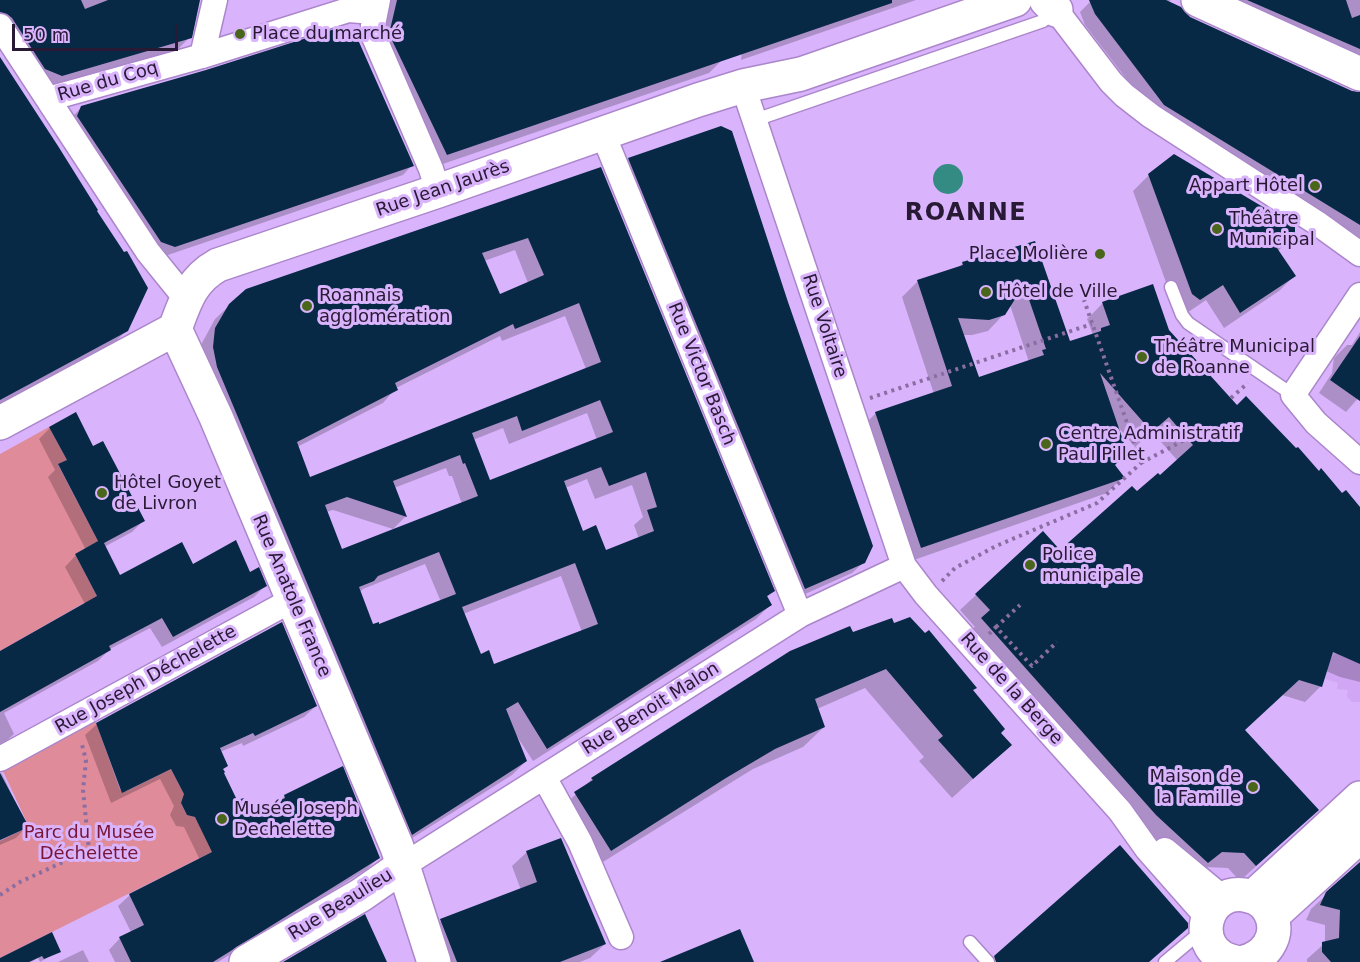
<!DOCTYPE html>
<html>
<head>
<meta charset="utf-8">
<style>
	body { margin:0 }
	#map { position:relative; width:1360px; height:962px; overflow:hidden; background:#d9b3fb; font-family:"DejaVu Sans",sans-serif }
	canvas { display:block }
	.scale { position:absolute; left:12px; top:24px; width:166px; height:27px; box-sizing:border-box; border:3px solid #281935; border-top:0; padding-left:8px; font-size:18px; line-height:21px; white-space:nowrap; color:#281935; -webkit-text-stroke:4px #d9b3fb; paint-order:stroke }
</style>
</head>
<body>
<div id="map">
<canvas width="1360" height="962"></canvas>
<div class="scale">50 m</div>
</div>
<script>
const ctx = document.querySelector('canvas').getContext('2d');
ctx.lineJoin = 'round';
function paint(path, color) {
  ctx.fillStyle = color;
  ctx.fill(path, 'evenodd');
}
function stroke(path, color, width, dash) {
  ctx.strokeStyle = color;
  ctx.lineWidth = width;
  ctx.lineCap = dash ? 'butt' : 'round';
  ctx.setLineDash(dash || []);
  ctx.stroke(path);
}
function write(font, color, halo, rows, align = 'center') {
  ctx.font = font + ' "DejaVu Sans",sans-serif';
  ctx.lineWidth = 6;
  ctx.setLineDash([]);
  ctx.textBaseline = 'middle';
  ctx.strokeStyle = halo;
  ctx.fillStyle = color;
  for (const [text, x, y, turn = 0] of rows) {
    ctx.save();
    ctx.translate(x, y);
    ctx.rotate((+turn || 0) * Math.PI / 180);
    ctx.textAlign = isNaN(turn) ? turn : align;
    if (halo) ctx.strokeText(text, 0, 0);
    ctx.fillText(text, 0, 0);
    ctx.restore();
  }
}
paint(new Path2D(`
	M1338,652L1360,663V702H1352L1347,697L1348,690L1337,689L1338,683L1325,679L1322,687L1313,684V674Z`), '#d1a7f5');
paint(new Path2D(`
	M49,427L67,460L58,465L98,541L75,554L101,604L84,603L0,651V454Z
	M95,720L120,790L127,791L171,769L184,794L181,804L187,815L195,817L214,851L0,958V841L29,827L2,769Z`), '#df8b9a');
paint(new Path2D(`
	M933 179a15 15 0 1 1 30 0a15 15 0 1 1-30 0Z`), '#338b84');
paint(new Path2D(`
	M0,0H199L190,37L176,51L47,89L0,36Z
	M389,0H725L722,60L709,73L434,167L377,47Z
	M748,0H916L741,60Z
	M1097,0H1171L1167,2L1189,18L1352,92L1360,94V240L1154,115L1085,25L1080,12L1090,2Z
	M1222,0H1360V69Z
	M0,60L127,330L112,345L0,405Z
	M82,107L412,165L403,175L165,256L72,117Z
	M629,159L864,562L852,573L794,599L619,170Z
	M600,168L773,591L766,598L770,605L756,619L533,761L516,735H515L526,761L512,775L398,847L200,362L202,343L215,319L230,305ZM515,250L528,283L499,296L484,261ZM565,316L586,369L310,479L297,447L383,403L396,388L500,336L502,341ZM587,413L597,440L489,482L473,440L503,428L509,444ZM446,468L449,476H452L462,504L341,550L326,512L333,510L393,529L406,516L394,488ZM587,479L595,499L632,485L643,517L634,525L639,539L605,552L582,532L565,488ZM425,564L441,602L378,626H372L359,593L363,589ZM561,576L582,632L493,666L480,656L463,614Z
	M1149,175L1294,235L1278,251L1294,276L1279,291L1224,328L1206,300L1184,315L1176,310L1133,191Z
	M1034,242L1069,343L1093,335L1087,319L1103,303L1168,330L1236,407L1360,509V682L1340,677L1326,671L1321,686L1305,702L1282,695L1243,730L1317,810L1240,881L1228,868L1205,867L1192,878L1140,830L966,635L975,627L960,610L976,595L1060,552L1160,478L1178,461L1152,432L1135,447L1117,426L1113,465L1123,477L1107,493L905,563L860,429L876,413L934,394L902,297L917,282L958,268L963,263ZM1010,305L1029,362L978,379L962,335H972L988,331L1004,314Z
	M1360,332V396L1346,412L1319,393L1332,373L1334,358L1347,345H1352Z
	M50,428L92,448L143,521L132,532L104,547L120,577L193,566L249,574L265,586L254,597L162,647L150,628L110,649L98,661L4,713L14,734L0,747V653L85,604L65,567L76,555L86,550L48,477L55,470L39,439Z
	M893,625L972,691L999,733L1010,745L952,798L919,761L924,757L865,688L817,709L824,727L803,747L753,769L590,870L557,812L592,779L853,634Z
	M316,706L304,717L243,746L242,743L220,752L222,770L236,802L252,816L278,803L285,796L378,858L367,869L218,962H115L109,950L120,938L131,932L118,906L130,895L200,860L184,827L176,826L170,815L174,806L160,779L111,803L85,735L97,724Z
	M0,773L2,774L27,826L16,838L0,845Z
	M527,852L605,944L590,958L580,962H438L427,935L441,921L521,890L512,866Z
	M1360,864V962H1307V959L1325,943V925L1306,920L1311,909Z
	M83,950L89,962H58Z
	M59,951L40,962L38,958L31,962H0Z`), '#0003');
paint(new Path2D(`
	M0,0H81L85,9L108,0H200L192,38L62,76L45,69L12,18L7,14L0,12Z
	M397,0H892V3L447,155L389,34Z
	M1089,0H1166L1181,7L1190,17L1352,91L1360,92V225L1164,105L1095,14Z
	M1247,0H1346L1352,18L1360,15V49Z
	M341,27L355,33L414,166L175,247L161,242L77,116L81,106L206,70Z
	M0,57L58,146L98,210L97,211L124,252L127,251L148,288L128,331L0,400Z
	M721,126L732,131L788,302L873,546L865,563L805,589L628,158Z
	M1174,154L1295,226V236L1277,248L1296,276L1240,313L1223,285L1200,300L1192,294L1148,174Z
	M601,167L775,591L767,596L772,605L547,749L518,702L506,709L527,761L412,835L217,367L213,347L215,328L229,304L246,289ZM528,238L544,275L500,294L482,253ZM579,303L601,362L310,477L297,442L398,390L395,383L513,324L515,329ZM600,400L613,432L490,480L472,433L517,416L522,431ZM460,455L463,464L465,463L478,496L342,549L325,505L347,497L407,517L393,481ZM601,467L609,486L646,472L657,507L647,510L654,531L606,550L596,525L583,531L564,481ZM439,552L456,594L379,624V622L373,624L359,587L374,581L378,576ZM575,563L598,624L494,664L489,650L481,654L462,607Z
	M1035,241L1070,341L1101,331V328L1110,325L1102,302L1153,284L1169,330L1237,405L1246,396L1296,448L1298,447L1319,471L1321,468L1342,493L1346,490L1360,507V664L1333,652L1322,687L1299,680L1245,730L1319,810L1256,866L1244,853L1222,852L1208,863L1156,815L981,618L990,610L975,594L1043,531L1060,550L1132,486L1137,491L1158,473L1160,475L1193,445L1169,417L1152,432L1100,373L1127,452L1115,465L1125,478L921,548L875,412L952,386L917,280L963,265L962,262ZM1024,285L1046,349L1042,350L1044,355L979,377L958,318L989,320L1005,315Z
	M1360,336V401L1330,380Z
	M76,412L93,446L103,441L145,521L104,543L120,575L182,542L193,564L236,540L250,572L259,567L267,586L173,637L162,618L109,646L111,650L0,712V651L97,596L75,554L98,541L58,464L67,460L49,427Z
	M910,617L925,633L929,630L977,688L973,690L1005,729L1001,733L1012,745L973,779L938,740L943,736L886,669L815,699L825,727L775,749L726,778L611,851L574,792L593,780L591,778L790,651L850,626L853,632L892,618L894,623Z
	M282,622L317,706L255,736L253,733L220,748L228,766L223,769L225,772L224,773L237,800L244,798L253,814L285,798L284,795L343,766L380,858L213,962H131L119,937L144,925L129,894L212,852L195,817L187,815L181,803L184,794L171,769L122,793L96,723Z
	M0,773L29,827L0,840Z
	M561,838L606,944L560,962H457L440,919L537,882L526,851Z
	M1120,845L1188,923V928L1149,962H996L994,956Z
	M1360,862V962H1331L1322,952V942L1339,938L1340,910L1320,905L1326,892Z
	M365,914L387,962H283Z
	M740,929L754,962H660Z
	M52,932L61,952L44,959L42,956L29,962H0V958Z`), '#072945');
const lane = new Path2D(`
	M755,120L1043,21L1056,10
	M1171,287L1182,315L1188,323L1293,395
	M970,942L988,962
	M1165,962L1202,931`);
const street = new Path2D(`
	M378,0L373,25L374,37L431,169L438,191
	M1056,10L1111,82L1124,95L1151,116L1317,223L1360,254
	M0,26L148,252L186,299
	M202,56L215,0
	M743,86L904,566L926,595L1120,811L1147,849L1207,917
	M48,99L202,56L348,10L375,12
	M603,134L800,615
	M1360,295L1293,395L1316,423L1360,462
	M0,759L292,600
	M544,777L580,842L621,937
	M1165,850L1223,898
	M404,865L800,615L904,566`);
const secondary = new Path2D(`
	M1046,0L1056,10
	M1198,0L1360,74
	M175,329C185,302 191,280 218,265L438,191L698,100L743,86L801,74L1015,0
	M175,329L216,417L397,847L434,962
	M0,423L175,329
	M1253,897L1360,798
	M1272,916L1360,836
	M246,962L361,895L404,865
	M1235,962C1187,952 1204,884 1249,896C1259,898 1268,906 1272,917C1279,938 1265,957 1244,962`);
stroke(lane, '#ab86cb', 15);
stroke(street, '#ab86cb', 27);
stroke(secondary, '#ab86cb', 36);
stroke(new Path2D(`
	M870,398L1092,324
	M1231,398L1248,383
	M1141,463L1188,438
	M942,581L955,568L996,546L1097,503L1141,463L1084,300
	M996,627L1020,605
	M989,634L996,627L1032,666L1057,642
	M0,895L20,882L89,850L83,790L86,760L81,741`), '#8a6ea2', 4, [3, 4.5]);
stroke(lane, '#fff', 12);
stroke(street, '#fff', 24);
stroke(secondary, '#fff', 33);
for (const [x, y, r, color] of [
	[240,34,6,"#49661a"],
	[1315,186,6,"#49661a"],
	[1217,229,6,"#49661a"],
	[1100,254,6,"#49661a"],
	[986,292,6,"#49661a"],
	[307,306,6,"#49661a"],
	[1142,357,6,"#49661a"],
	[1046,444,6,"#49661a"],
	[102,493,6,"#49661a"],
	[1030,565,6,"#49661a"],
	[1253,787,6,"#49661a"],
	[222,819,6,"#49661a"]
]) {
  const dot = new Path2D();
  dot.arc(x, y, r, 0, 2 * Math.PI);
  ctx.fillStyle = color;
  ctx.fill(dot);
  stroke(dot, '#d9b3fb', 2);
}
write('18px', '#281935', '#d9b3fb', [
	["Place du marché",252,34],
	["Appart Hôtel",1303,186,"right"],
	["Théâtre",1229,219],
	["Municipal",1229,240],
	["Place Molière",1088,254,"right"],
	["Hôtel de Ville",998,292],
	["Roannais",319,296],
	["agglomération",319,317],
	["Théâtre Municipal",1154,347],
	["de Roanne",1154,368],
	["Centre Administratif",1058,434],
	["Paul Pillet",1058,455],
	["Hôtel Goyet",114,483],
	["de Livron",114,504],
	["Police",1042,555],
	["municipale",1042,576],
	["Maison de",1241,777,"right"],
	["la Famille",1241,798,"right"],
	["Musée Joseph",234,809],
	["Dechelette",234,830]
], 'left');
write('18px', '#281935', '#d9b3fb', [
	["Rue du Coq",108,82,-16],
	["Rue Jean Jaurès",443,189,-19],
	["Rue Voltaire",824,326,72],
	["Rue Victor Basch",701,374,68],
	["Rue Anatole France",291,596,67],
	["Rue Joseph Déchelette",146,680,-29],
	["Rue de la Berge",1011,689,48],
	["Rue Benoit Malon",651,709,-32],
	["Rue Beaulieu",341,905,-32]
]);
write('18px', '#791535', '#d9b3fb', [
	["Parc du Musée",89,833],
	["Déchelette",89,854]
]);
ctx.letterSpacing = '1.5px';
write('bold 24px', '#281935', '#d9b3fb', [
	["ROANNE",966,214]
]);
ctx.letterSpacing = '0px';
</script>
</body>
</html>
